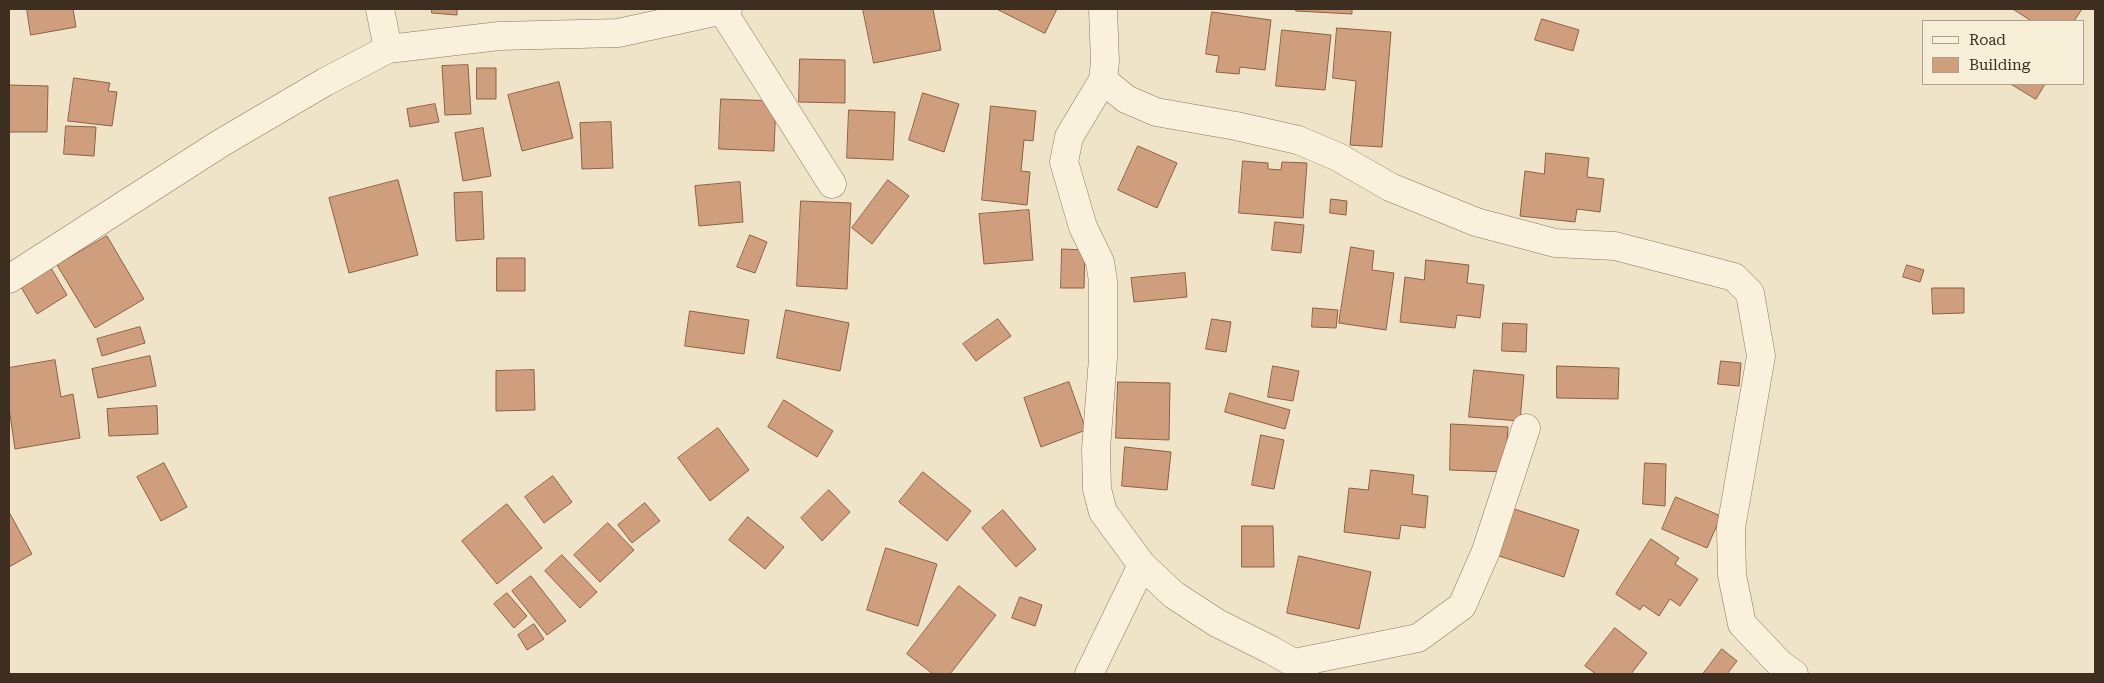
<!DOCTYPE html>
<html>
<head>
<meta charset="utf-8">
<style>
	body { margin:0 }
	#map { position:relative; width:2104px; height:683px; overflow:hidden; background:#f0e4c8; font-family:"Roboto Serif",serif }
	canvas { display:block }
	.frame { position:absolute; inset:0; border:10px solid #3d2e20; pointer-events:none }
	.legend { position:absolute; left:1922px; top:20px; width:162px; height:65px; box-sizing:border-box; background:#f7eed8; border:1px solid #ada18e; margin:0; padding:6px 9px; list-style:none; font-size:15px; color:#3d2e20 }
	.legend li { display:flex; align-items:center; gap:10px; height:25px }
	.legend b { width:25px; border:1px solid #ada18e }
</style>
</head>
<body>
<div id="map">
<canvas width="2104" height="683"></canvas>
<div class="frame"></div>
<ul class="legend">
<li><b style="height:6px;background:#faf1dc"></b>Road</li>
<li><b style="height:14px;background:#cf9f7d"></b>Building</li>
</ul>
</div>
<script>
const ctx = document.querySelector('canvas').getContext('2d');
ctx.lineJoin = 'round';
function paint(path, color) {
  ctx.fillStyle = color;
  ctx.fill(path, 'evenodd');
}
function stroke(path, color, width, dash) {
  ctx.strokeStyle = color;
  ctx.lineWidth = width;
  ctx.lineCap = dash ? 'butt' : 'round';
  ctx.setLineDash(dash || []);
  ctx.stroke(path);
}
const building = new Path2D(`
	M27,9H73L76,27L31,35Z
	M432,9H457V15L432,13Z
	M863,9H933L941,50L874,63Z
	M997,9H1057L1045,33Z
	M1296,9H1352V14L1296,11Z
	M2013,9H2082L2074,21H2032Z
	M1212,12L1271,20L1265,70L1240,67L1239,74L1216,72L1219,56L1206,54Z
	M1542,19L1579,30L1573,51L1535,40Z
	M1337,28L1391,32L1382,147L1350,145L1356,81L1333,78Z
	M1282,30L1331,35L1325,90L1276,86Z
	M800,59L845,60V103L799,102Z
	M468,65L471,114L445,115L442,66Z
	M477,68H496V99H477Z
	M74,78L110,83L108,91L117,92L112,126L68,121Z
	M559,82L573,138L522,151L508,95Z
	M2011,84H2045L2036,99Z
	M9,85L48,86L47,132H9Z
	M923,93L959,104L944,152L909,140Z
	M721,99L776,101L774,151L719,149Z
	M435,104L439,122L410,127L407,109Z
	M991,106L1036,111L1033,141L1024,140L1021,171L1030,172L1027,205L982,200Z
	M849,110L895,112L893,160L847,158Z
	M611,122L613,168L582,169L580,123Z
	M66,126L96,127L94,156L64,154Z
	M483,128L491,176L463,181L455,133Z
	M1138,146L1177,163L1157,208L1118,190Z
	M1546,153L1589,158L1587,177L1604,179L1600,212L1577,209L1575,222L1520,216L1525,171L1544,174Z
	M1243,161L1268,163V169L1281,170L1282,162L1307,163L1303,218L1239,213Z
	M398,180L418,255L349,273L329,198Z
	M888,180L909,196L872,244L852,228Z
	M740,182L743,222L699,226L695,186Z
	M482,192L484,239L456,241L454,193Z
	M1331,199L1347,201L1346,215L1330,213Z
	M801,201L851,203L847,289L797,286Z
	M1029,210L1033,260L984,264L979,214Z
	M1275,222L1304,225L1301,253L1272,250Z
	M750,235L767,242L755,273L737,267Z
	M107,236L144,299L95,328L57,265Z
	M1351,247L1374,251L1372,270L1394,273L1386,330L1339,323Z
	M1062,249L1085,250L1084,288H1061Z
	M497,258H525V291H497Z
	M1426,260L1469,265L1467,283L1484,285L1480,318L1457,315L1455,328L1400,322L1405,277L1424,280Z
	M48,263L67,295L37,314L18,282Z
	M1907,265L1924,270L1920,282L1903,277Z
	M1185,273L1187,297L1134,302L1131,278Z
	M1932,288H1964V313L1933,314Z
	M1313,308L1338,310L1336,328L1312,327Z
	M786,310L849,323L840,371L777,358Z
	M690,311L749,320L744,354L685,346Z
	M998,319L1011,336L976,361L963,344Z
	M1212,319L1231,322L1226,352L1206,349Z
	M1503,323L1527,324L1526,352L1502,351Z
	M140,327L145,343L102,356L97,339Z
	M150,356L156,386L98,398L92,369Z
	M55,360L61,397L73,394L80,438L15,449L9,408V368Z
	M1721,361L1741,363L1739,386L1718,384Z
	M1273,366L1299,371L1293,401L1268,397Z
	M1557,366L1619,368L1618,399L1557,398Z
	M534,370L535,410L496,411V371Z
	M1474,370L1524,375L1520,421L1469,417Z
	M1069,382L1086,430L1041,447L1024,398Z
	M1118,382L1170,383L1169,440L1116,438Z
	M1230,393L1290,410L1285,429L1225,412Z
	M784,400L833,431L817,457L768,427Z
	M157,406L158,434L109,436L107,409Z
	M1451,424L1508,427L1505,472L1450,470Z
	M718,428L749,470L710,501L678,458Z
	M1261,435L1284,440L1274,489L1252,485Z
	M1125,447L1171,452L1167,490L1122,486Z
	M164,463L187,507L161,521L137,477Z
	M1645,463L1666,464L1665,506L1643,504Z
	M1371,470L1414,475L1412,494L1428,496L1425,528L1401,525L1399,539L1344,532L1349,488L1368,490Z
	M923,472L971,511L947,541L899,502Z
	M553,476L572,502L544,523L525,497Z
	M829,490L850,512L822,541L801,518Z
	M1676,497L1721,516L1707,548L1662,529Z
	M645,503L660,521L632,543L618,525Z
	M507,504L542,548L497,584L462,541Z
	M1511,508L1579,530L1564,577L1496,555Z
	M1003,510L1036,549L1016,567L982,528Z
	M9,512L32,554L9,567Z
	M748,517L784,547L765,569L729,540Z
	M608,523L634,550L600,582L574,555Z
	M1242,526H1273L1274,567H1242Z
	M1651,539L1679,558L1675,564L1698,579L1680,606L1670,599L1659,616L1643,605L1640,610L1616,594Z
	M886,548L937,564L918,626L867,610Z
	M562,555L597,592L580,608L545,571Z
	M1299,556L1371,572L1359,629L1287,613Z
	M531,576L566,621L547,635L512,591Z
	M959,586L996,615L950,674H933L907,654Z
	M507,593L527,616L514,628L494,604Z
	M1020,597L1042,605L1035,626L1012,618Z
	M534,624L544,639L527,650L518,635Z
	M1615,628L1647,653L1631,674H1596L1585,666Z
	M1722,649L1737,661L1727,674H1703Z`);
paint(building, '#cf9f7d');
stroke(building, '#8d5f41', 1);
const minor = new Path2D(`
	M380,9L388,49
	M719,9L722,10L832,184
	M1103,9L1105,62L1103,80L1069,137L1064,162L1083,227L1100,262L1103,281V358L1096,449L1097,489L1103,512L1142,565L1174,595L1217,623L1271,650L1294,663L1305,674
	M1103,80L1126,99L1156,112L1236,126L1298,140L1338,157L1390,187L1476,222L1555,243L1615,246L1734,277L1750,293L1761,356L1731,528L1732,575L1742,624L1780,664L1794,674
	M9,279L221,143L325,82L388,49L499,36L618,33L728,9
	M1294,663L1418,638L1462,606L1486,551L1526,428
	M1089,674L1142,565`);
stroke(minor, '#8d765c', 29);
stroke(minor, '#faf1dc', 28);
</script>
</body>
</html>
